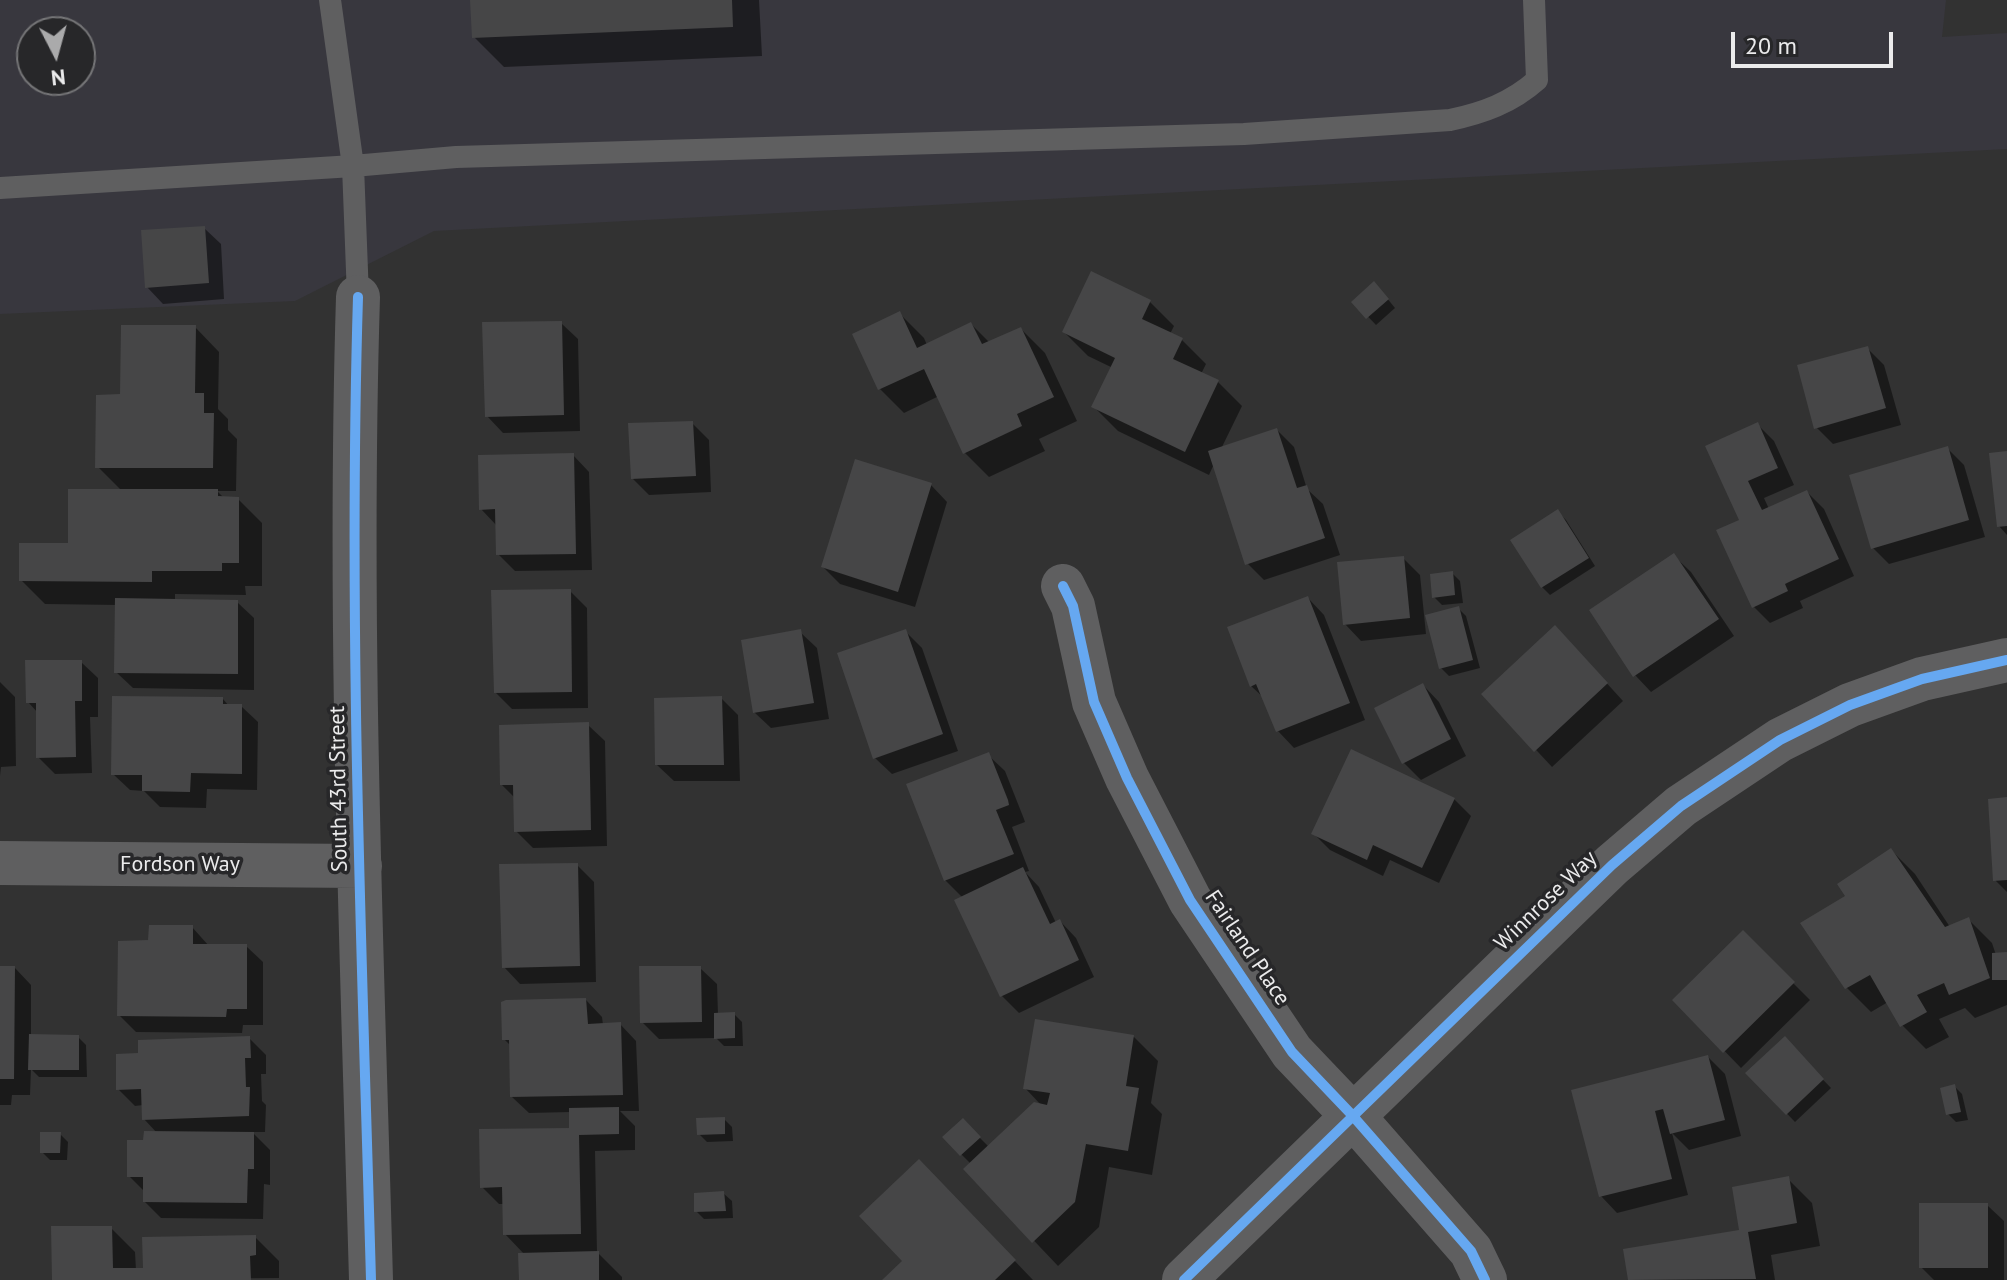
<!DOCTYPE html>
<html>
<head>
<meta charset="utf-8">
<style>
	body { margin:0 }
	#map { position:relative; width:2007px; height:1280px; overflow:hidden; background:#323232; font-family:"PT Sans",sans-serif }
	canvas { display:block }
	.north { position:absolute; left:16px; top:16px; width:80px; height:80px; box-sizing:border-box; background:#272729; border:2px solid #757577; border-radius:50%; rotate:174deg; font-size:22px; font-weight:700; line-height:32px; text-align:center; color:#ebebec }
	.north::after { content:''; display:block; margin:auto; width:28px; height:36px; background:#aaaaab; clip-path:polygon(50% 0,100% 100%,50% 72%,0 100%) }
	.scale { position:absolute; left:1731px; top:32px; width:162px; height:36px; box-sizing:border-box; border:4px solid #ebebec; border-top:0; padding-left:10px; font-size:24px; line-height:28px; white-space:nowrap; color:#ebebec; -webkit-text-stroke:6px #272729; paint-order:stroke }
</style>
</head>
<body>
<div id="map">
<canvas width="2007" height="1280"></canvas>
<div class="north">N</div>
<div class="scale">20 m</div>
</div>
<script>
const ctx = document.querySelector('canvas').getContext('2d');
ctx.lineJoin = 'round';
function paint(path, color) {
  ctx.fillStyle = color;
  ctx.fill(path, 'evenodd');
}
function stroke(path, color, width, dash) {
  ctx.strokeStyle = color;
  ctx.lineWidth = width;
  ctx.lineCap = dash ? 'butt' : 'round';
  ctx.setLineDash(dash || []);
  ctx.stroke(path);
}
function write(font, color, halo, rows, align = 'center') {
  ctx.font = font + ' "PT Sans",sans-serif';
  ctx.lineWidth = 7;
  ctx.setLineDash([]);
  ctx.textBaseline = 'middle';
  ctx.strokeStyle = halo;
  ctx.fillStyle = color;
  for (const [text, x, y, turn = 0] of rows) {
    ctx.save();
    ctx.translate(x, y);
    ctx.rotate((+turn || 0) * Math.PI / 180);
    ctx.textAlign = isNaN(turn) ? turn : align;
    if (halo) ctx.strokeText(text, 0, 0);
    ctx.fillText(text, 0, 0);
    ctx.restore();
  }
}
paint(new Path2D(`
	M0,0H1946L1942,37L2007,33V149L434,231L295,301L0,314ZM32,32H80V80H32Z`), '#38373e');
paint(new Path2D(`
	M472,0H759L762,56L504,67L474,37Z
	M204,228L221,244L224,299L163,304L147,287Z
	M1382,292L1395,308L1376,325L1354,302Z
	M1150,302L1174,326L1170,334L1182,340L1206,364L1201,374L1218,382L1242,406L1221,449L1277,430L1294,447L1307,489L1323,504L1340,555L1264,580L1247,563L1214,464L1209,475L1118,431L1094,407L1113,368L1088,356L1064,332Z
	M900,314L924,338L927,345L971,324L990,343L1021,329L1045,353L1077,421L1039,439L1045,451L989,477L965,453L939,396L904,413L880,389Z
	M561,323L578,339L580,431L503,433L487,416Z
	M195,327L219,352L218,409L228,419V430L237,439L236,491H217L225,499H238L262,523V586H245L246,595L175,594V601L237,602L254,618V690L133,688L116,672L117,605L45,604L21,580L70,545L122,491L98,467L122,396Z
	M1867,348L1884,365L1901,425L1833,444L1816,427Z
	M692,423L709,440L711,492L649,495L633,479Z
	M1757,424L1774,441L1794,485L1764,498L1769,509L1807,492L1824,509L1854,576L1800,601L1803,608L1770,623L1753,606L1742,521L1708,447Z
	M1947,448L1964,465L1985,537L1889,564L1873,548Z
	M2007,453V535L1999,526Z
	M573,455L589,472L592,570L515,571L498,554L497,526L481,509Z
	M931,485L947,502L915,607L840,584L823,567Z
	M1558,512L1566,520L1595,566L1550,595L1542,587Z
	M1674,556L1691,572L1734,636L1651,692L1635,675Z
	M1403,558L1420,575L1426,634L1361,641L1345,624Z
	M1452,573L1460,581L1463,603L1442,605L1434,597Z
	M570,591L587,608L588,708L512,709L496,693Z
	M1308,598L1324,615L1365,720L1294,748L1278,731L1265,699L1251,686Z
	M1458,608L1466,616L1480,668L1449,676L1441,668Z
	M800,632L817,648L829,719L771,728L754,712Z
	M906,632L922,648L958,751L892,774L875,758Z
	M1572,645L1623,701L1552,767L1484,694Z
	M81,662L98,678V717H90L92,773L55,774L38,757V713L28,702Z
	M0,682L15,697L16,766L1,767L0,776Z
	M1423,685L1439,702L1466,756L1421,780L1404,763Z
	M721,698L738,715L740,781H674L657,765Z
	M223,699L229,706H241L258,722L257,790L207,789L206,808L160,807L144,791L130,790L113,774Z
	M588,725L605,741L607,846L533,848L516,831L515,798L502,785Z
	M988,755L1005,771L1024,819L1025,822L1012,827L1029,871L1025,872L1039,887L1056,923L1060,921L1076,938L1094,977L1019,1013L1002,996L957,901L963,898L945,880Z
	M1454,799L1471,816L1439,883L1390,860L1383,876L1330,850L1313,833Z
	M2007,799V892L1995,880Z
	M1891,850L1915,874L1950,927L1968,919L1992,943L1996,955L2007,954V1005L1975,1018L1965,1008L1939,1019L1949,1037L1926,1049L1902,1025L1888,1002L1871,1012L1847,988L1848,897Z
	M577,865L594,882L596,982L520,984L504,967Z
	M192,927L209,946H246L263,962V1025H243L242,1033L136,1032L119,1015L150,942Z
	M1743,933L1810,1000L1741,1068L1675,1000Z
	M0,968H15L31,985V1036L78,1037L86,1045L87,1077H39L31,1069L30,1095H12L11,1105H0Z
	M700,968L717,984L718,1014H734L742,1022L743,1046H724L716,1038L659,1039L642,1022Z
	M586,1000L602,1017L603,1025L620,1024L636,1041L639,1111H620L635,1126V1150L595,1151L597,1252L622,1277V1280H521L525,1255L505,1234L504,1204H499L482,1187L571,1130V1112L529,1113L512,1097L511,1046L504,1039Z
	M1134,1037L1158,1061L1151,1103L1162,1114L1152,1175L1109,1167L1099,1227L1058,1266L966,1169L971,1164L945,1138L963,1121L989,1147L1042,1106L1025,1088Z
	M249,1038L266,1055V1074H261L262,1101L266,1105L265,1132H252L270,1150V1185L264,1184L263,1219L161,1218L145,1202V1192L129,1176L145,1142L157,1133L144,1119L143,1105L135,1106L118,1089L140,1055Z
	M1784,1039L1831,1088L1795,1122L1748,1073Z
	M1708,1057L1725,1074L1741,1136L1689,1150L1672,1133L1688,1195L1617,1213L1601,1196L1574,1092Z
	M1954,1086L1962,1094L1968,1120L1956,1122L1948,1114Z
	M724,1119L732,1127L733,1141L707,1142L699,1134Z
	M60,1134L68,1142L67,1160H50L42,1152Z
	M1788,1179L1812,1203L1820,1246L1771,1255L1775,1280H1630L1625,1251L1741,1231Z
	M943,1186L1033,1280H885L904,1261Z
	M723,1193L732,1201L733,1218L704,1219L696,1211Z
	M1987,1205L2004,1221V1280H1934L1921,1267Z
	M111,1228L135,1252L136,1270H145L255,1237L279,1261V1278L54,1280Z`), '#0007');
paint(new Path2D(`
	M470,0H732L733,27L472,38Z
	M205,226L209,283L145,288L141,230Z
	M1091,271L1151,300L1142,319L1183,338L1173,359L1219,380L1185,452L1091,407L1115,358L1062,332Z
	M1374,281L1389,299L1366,319L1351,302Z
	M900,311L917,348L971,322L982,344L1021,327L1054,397L1017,414L1022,426L963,454L924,369L878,390L852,334Z
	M562,321L564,415L485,417L482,322Z
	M121,325H196L195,393H204V413H214L213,468H95L96,395L120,394Z
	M1868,346L1886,408L1814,429L1797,365Z
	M693,421L696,476L631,479L628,423Z
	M1758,422L1778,468L1748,481L1762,510L1807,490L1839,559L1789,582L1785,584L1788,591L1752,608L1716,530L1739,520L1705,446Z
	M1277,428L1297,488L1307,485L1325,538L1245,565L1208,451Z
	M1948,446L1969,520L1871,549L1849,475Z
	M2007,451V526L1997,527L1989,453Z
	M574,453L576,554L496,555L495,509L479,510L478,455Z
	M855,459L932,483L898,592L821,567Z
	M68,489H218V496L239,497V563H222V571H152V582L19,581V543H68Z
	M1558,509L1589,558L1541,588L1510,540Z
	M1674,553L1719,619L1633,677L1589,610Z
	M1404,556L1410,618L1343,625L1337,562Z
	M1453,571L1455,595L1432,598L1430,574Z
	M571,589L572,692L494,693L491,590Z
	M1308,596L1350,703L1276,732L1256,684L1250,687L1227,627Z
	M115,598L238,600V674L114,673Z
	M1459,606L1473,660L1439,669L1425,615Z
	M1555,625L1608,683L1534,752L1481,694Z
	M801,629L814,703L753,713L741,640Z
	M906,629L943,734L873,759L837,653Z
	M25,660H82V701H75L76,757L36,758V703H26Z
	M1423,683L1451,739L1402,764L1374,708Z
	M112,696L223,697V704H242V774L191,773L190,792L142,791V775H111Z
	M722,696L724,765H655L654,698Z
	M589,722L591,830L514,832L513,785H500L499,725Z
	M1351,749L1455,798L1422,868L1373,845L1367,860L1311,834Z
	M989,752L1008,800L1009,805L996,810L1014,854L944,881L906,784Z
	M2007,797V880L1993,881L1988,799Z
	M1891,848L1945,927L1969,917L1990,978L1949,995L1944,983L1917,995L1927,1012L1900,1027L1870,975L1845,989L1800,923L1845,896L1837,884Z
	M578,863L580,966L502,968L499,864Z
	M1023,867L1050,924L1060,919L1079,960L1000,997L954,900Z
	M149,925H193V944H247V1009H227L226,1017L117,1016L118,941L148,940Z
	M1743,930L1795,982L1723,1053L1672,1000Z
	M2007,952V980H1992V953Z
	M0,966H15L14,1079H0Z
	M639,966H701L702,1022L640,1023Z
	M586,998L588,1024L621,1022L623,1095L510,1097L509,1040H502L501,1002L506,1000Z
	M735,1012V1038L714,1039V1013Z
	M1035,1019L1134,1035L1126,1086L1139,1088L1128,1151L1086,1144L1075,1202L1032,1243L963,1169L1034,1102L1047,1105L1050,1093L1023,1089Z
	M29,1034L79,1035V1070H28Z
	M250,1036L251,1058H245L246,1087H250L249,1116L142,1120L141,1089L116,1090V1054L138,1053V1040Z
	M1785,1036L1824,1079L1786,1115L1745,1073Z
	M1708,1055L1725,1120L1670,1134L1663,1109L1655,1111L1672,1179L1599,1197L1571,1090Z
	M1955,1084L1961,1112L1946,1115L1940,1088Z
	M619,1107V1134L579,1135L581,1234L503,1235L502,1187L480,1188L479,1129L569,1128V1108Z
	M725,1117V1134L697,1135L696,1118Z
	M963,1118L981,1137L960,1156L942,1137Z
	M144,1131L254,1132V1169H248L247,1203L143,1202V1177H127V1140H143Z
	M40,1132H61L60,1153H40Z
	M919,1159L1016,1260L995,1280H882L902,1261L859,1216Z
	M1789,1176L1797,1223L1748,1232L1756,1279L1628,1280L1623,1249L1739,1230L1732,1187Z
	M724,1191L726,1211L694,1212V1193Z
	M1919,1203H1988V1268H1919Z
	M51,1226H112L113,1268H143L142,1237L256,1235V1255L250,1256L251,1280H52Z
	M599,1251V1280H519L518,1253Z`), '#464647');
stroke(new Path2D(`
	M0,188L353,166L330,0
	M358,297L353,166L456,157L1244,134L1450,120C1483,113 1511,103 1537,80L1534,0`), '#5f5f60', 22);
stroke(new Path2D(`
	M358,297C348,624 362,953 371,1280
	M1063,586L1073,606L1094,702L1127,778L1190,900L1292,1052L1352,1115L1471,1251L1485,1280
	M0,863L360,866
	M1184,1280L1612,865L1681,806L1780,740L1850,705L1922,679L2007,660`), '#5f5f60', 44);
stroke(new Path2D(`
	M358,297C348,624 362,953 371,1280
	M1063,586L1073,606L1094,702L1127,778L1190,900L1292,1052L1352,1115L1471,1251L1485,1280
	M1184,1280L1612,865L1681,806L1780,740L1850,705L1922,679L2007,660`), '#66a8f1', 10);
write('22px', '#ebebec', '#272729', [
	["South 43rd Street",339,789,-91],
	["Fordson Way",180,865],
	["Winnrose Way",1546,901,-44],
	["Fairland Place",1247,948,56]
]);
</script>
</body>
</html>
